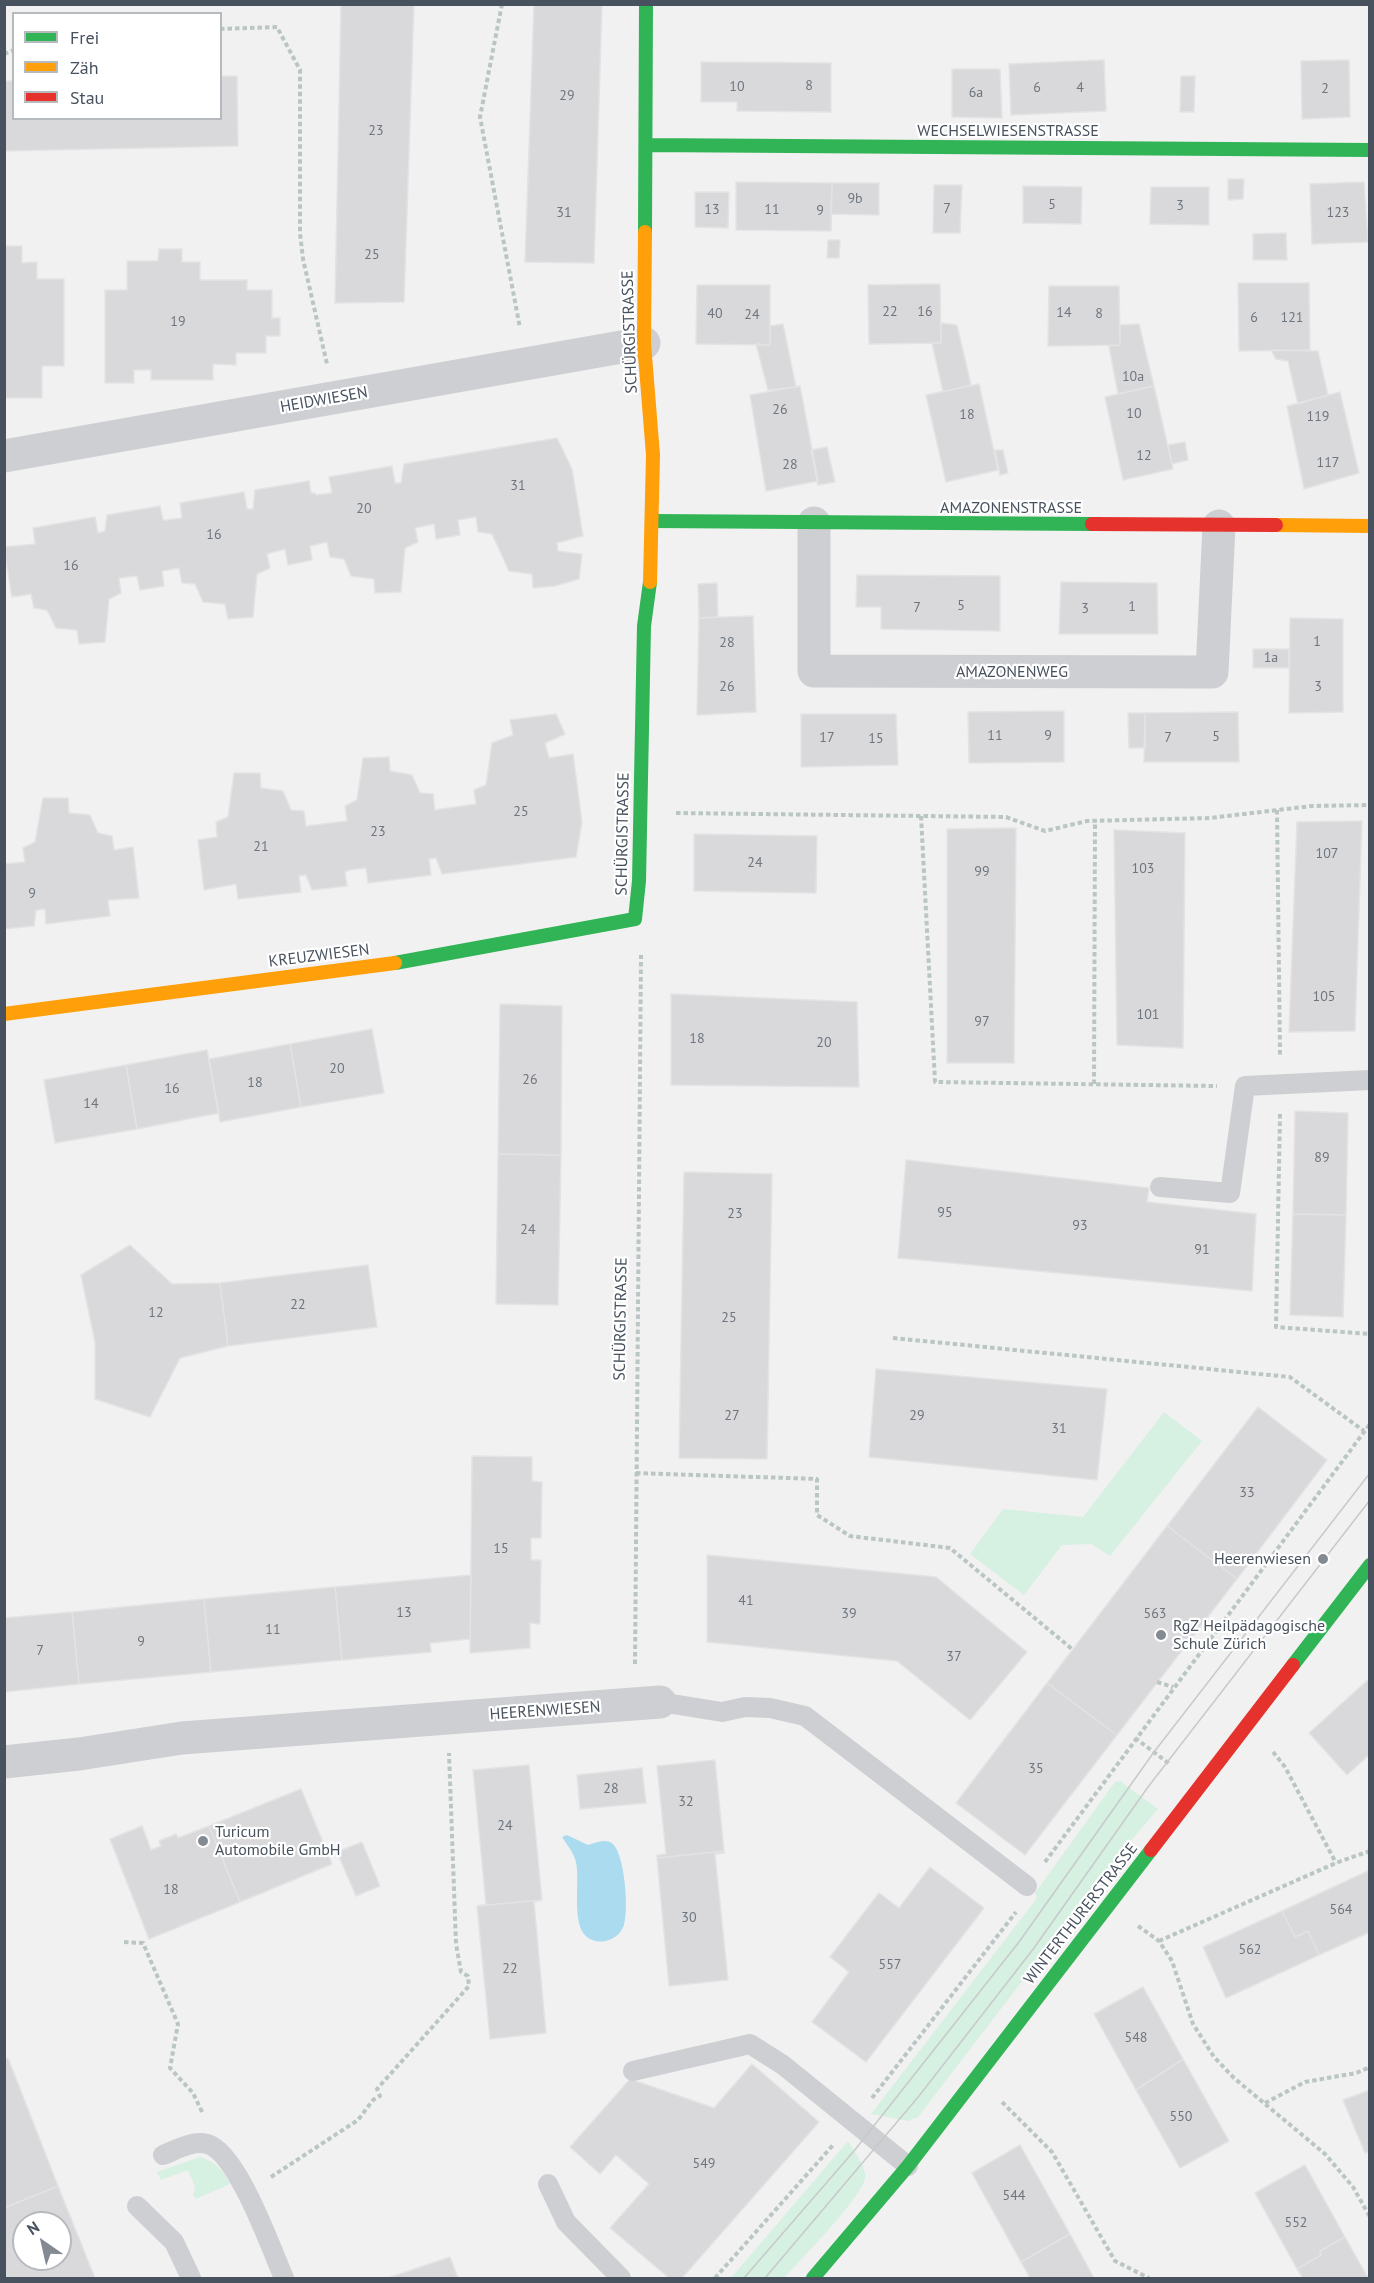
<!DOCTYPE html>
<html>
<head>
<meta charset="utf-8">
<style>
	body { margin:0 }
	#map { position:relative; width:1374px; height:2283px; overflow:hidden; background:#f2f1f1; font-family:"PT Sans",sans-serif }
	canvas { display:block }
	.frame { position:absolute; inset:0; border:6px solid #48525e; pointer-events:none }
	.legend { position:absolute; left:12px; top:12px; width:210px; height:108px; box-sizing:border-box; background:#fff; border:2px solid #b6babf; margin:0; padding:8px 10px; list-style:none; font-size:18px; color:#48525e }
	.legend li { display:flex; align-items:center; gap:12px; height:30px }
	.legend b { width:30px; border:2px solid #b6babf }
	.north { position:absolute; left:12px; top:2211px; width:60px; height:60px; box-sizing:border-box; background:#fff; border:2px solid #b6babf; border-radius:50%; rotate:326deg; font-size:16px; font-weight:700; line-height:24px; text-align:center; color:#48525e }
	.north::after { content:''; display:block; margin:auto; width:21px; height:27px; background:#848a91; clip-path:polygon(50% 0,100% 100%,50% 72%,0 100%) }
</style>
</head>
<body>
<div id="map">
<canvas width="1374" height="2283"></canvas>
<div class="frame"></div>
<ul class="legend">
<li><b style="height:8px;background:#30b455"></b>Frei</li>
<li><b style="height:8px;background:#ff9f0a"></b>Zäh</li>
<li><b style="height:8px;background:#e5322d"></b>Stau</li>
</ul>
<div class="north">N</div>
</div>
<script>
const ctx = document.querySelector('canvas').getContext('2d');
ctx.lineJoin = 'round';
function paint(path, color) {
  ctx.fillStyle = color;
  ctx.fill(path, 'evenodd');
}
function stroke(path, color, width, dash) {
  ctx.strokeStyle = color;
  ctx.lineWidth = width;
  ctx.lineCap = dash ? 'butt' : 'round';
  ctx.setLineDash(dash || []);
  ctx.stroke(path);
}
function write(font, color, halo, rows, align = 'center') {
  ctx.font = font + ' "PT Sans",sans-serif';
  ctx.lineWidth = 4.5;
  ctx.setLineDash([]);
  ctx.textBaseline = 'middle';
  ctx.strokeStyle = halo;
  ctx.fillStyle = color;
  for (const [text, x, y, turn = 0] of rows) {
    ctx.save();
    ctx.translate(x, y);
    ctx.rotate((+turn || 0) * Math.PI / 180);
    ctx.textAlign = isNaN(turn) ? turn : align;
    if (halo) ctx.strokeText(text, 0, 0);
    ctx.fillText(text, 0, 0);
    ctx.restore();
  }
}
paint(new Path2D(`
	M1164,1412L1202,1441L1110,1556L1092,1544L1062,1545L1024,1595L970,1554L1003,1509L1083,1517Z
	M1120,1781L1158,1809L1122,1851L918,2117L908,2121L871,2114L1037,1898L1035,1893L1115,1782Z
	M848,2141C853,2150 867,2167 865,2178C863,2196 799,2262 784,2278H731Z
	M200,2157C216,2162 222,2169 230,2184L196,2199L193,2195L195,2187L188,2170L161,2180L157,2172Z`), '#d6f0e2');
paint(new Path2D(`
	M567,1835L588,1845C595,1843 603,1839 610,1842C625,1848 629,1910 624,1925C619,1941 596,1948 584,1934C572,1919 580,1880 576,1862C574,1853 567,1845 562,1837Z`), '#aadbef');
const building = new Path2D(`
	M341,4H414L404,302L335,303Z
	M534,4H602L594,263L525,262Z
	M1104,60L1106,111L1011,115L1009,64Z
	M1349,60L1350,117L1302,119L1301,61Z
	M701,62L831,63V112L737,111V102H701Z
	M952,69H1000L1002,118L952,117Z
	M220,76H237L238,146L4,151V81H14V118H220Z
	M1181,76H1195L1194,112H1180Z
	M1228,179H1244L1243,199L1228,200Z
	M736,182L832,183L831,231L736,230Z
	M1364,182L1368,242L1312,244L1310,184Z
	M832,183H879V215L831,214Z
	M934,185H962L960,233H933Z
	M1023,186L1082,187L1081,224L1023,223Z
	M1151,187H1209V225L1150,224Z
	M695,192H729L728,228L695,227Z
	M1286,233L1287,260H1253V234Z
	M828,240H840L839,258H827Z
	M4,246H22V263L37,262V279H64V366H42V398H4Z
	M159,249H182V262H200V280H247V290H272V318H280V336H266V353H236V365L213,364V380H151V370H134V383H105V290H127V261H158Z
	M1238,283H1309L1310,350L1239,351Z
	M940,284L941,343L869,344L868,285Z
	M697,285H770V345L696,344Z
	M1049,286H1119L1120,345L1048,346Z
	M941,323L957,325L971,385L943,392L932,343H941Z
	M783,324L796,387L768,390L756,344L770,345V326Z
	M1139,324L1154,386L1118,394L1109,346L1120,345V325Z
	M1271,350L1318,351L1328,395L1298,404L1288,361L1276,359Z
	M979,384L998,470L946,482L926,395Z
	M800,386L818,481L766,491L750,395Z
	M1154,386L1173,469L1123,480L1105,397Z
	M1340,392L1359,473L1304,489L1287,406Z
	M557,438L572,469L583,536L557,543L558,551L582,554L579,579L555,586L533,588L532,574L509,571L492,534L478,532L476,517L458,520L460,535L436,539L434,524L415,528L418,542L405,548L401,592L375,593L374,579L351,576L344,559L330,557L327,542L310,546L312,560L288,565L285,549L267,554L270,568L257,574L253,617L228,619L225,604L203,602L195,584L182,583L179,568L162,571L164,586L140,590L137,576L119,578L121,593L109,599L105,642L79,644L77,630L56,628L47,610L34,608L31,594L12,597L4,547L35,544L33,528L95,517L98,533L105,531L107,515L160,506L163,520H167L182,518L180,503L244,492L247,509H253L255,490L309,481L311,493H315L316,495L332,493L329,477L392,466L395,483H401L404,464Z
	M1185,442L1188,460L1172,464L1168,445Z
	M827,447L835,482L818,485L811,450Z
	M995,450H1003L1008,473L1000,475Z
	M857,575L1000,576V631L881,629V607H856Z
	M1061,582L1157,583L1158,634H1059Z
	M717,583L718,617L699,618L698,584Z
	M753,616L756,712L697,715L699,618Z
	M1290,618L1343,619V712L1289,713Z
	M1253,649H1289V668H1253Z
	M1064,711V762L969,763L968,712Z
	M1238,712L1239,762H1144L1145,713Z
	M1128,713H1145V748H1129Z
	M556,714L565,734L545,743L549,758L573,754L582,822L576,857L442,874L436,858L429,859L431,875L368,883L366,868L349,870L345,872L347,886L312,890L306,875L299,876L301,892L238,899L236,884L204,890L198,840L217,837L216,822L228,817L234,773H260L261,788L283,791L291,810L304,811L306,826L347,821L345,806L357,800L363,758L389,757L390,771L412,775L420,793L433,794L435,810L476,804L474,790L486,785L492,743L513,735L510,720Z
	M801,714H896L898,765L801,767Z
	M43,798H68L69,813L90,815L98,833L112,836L114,850L133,847L139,898L108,900L110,916L46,924L45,909L36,910L34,926L4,929V864L25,862L23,848L35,842Z
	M1362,821L1355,1031L1289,1032L1297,822Z
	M1016,828L1014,1063H947V829Z
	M1114,830L1185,833L1183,1048L1117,1045Z
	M694,834L817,836L816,893L694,891Z
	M671,994L857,1002L859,1087L671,1085Z
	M500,1004L562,1006L561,1155L498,1154Z
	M372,1029L384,1093L301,1107L290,1044Z
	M290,1044L301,1107L220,1122L209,1059Z
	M207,1050L219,1113L137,1129L126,1065Z
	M126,1065L137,1129L55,1143L44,1080Z
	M1295,1111L1348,1113L1346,1215L1293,1214Z
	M498,1154L561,1155L558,1305L496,1304Z
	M906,1160L1149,1188L1147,1202L1256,1214L1252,1291L898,1258Z
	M684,1172L772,1174L767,1459L679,1458Z
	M1293,1214L1346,1215L1343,1317L1290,1315Z
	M130,1245L172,1284L220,1283L228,1346L180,1358L150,1417L95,1399V1342L81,1275Z
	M368,1265L377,1327L228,1346L220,1283Z
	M876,1369L1107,1389L1097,1480L869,1457Z
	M1258,1407L1327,1460L1237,1579L1167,1526Z
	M472,1456L532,1457V1481L542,1482L541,1538H531V1560H541L540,1624L530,1623V1648L470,1653Z
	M1167,1526L1237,1579L1117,1735L1047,1683Z
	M707,1555L936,1577L1027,1652L970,1720L897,1661L707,1642Z
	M471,1575L470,1639L430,1643L431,1652L342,1660L335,1587Z
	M335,1587L342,1660L211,1672L204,1599Z
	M204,1599L211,1672L79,1684L72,1612Z
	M72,1612L79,1684L4,1692V1618Z
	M1370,1678V1754L1347,1775L1309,1733Z
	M1047,1683L1117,1735L1025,1855L956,1803Z
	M715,1760L724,1851L657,1858V1855L666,1854L657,1766Z
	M529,1765L542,1900L477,1906L486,1904L473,1770Z
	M642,1768L646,1803L580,1809L577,1775Z
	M301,1789L332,1864L240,1902L209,1826Z
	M142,1826L151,1850L161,1846L159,1841L176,1834L178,1838L209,1826L240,1902L149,1939L110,1839Z
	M362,1842L380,1886L356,1896L337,1852Z
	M724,1851V1853L715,1854L728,1980L669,1986L657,1858Z
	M930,1867L984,1908L866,2062L812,2022L849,1972L830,1957L879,1893L899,1908Z
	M1370,1870V1932L1319,1955L1308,1931L1295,1937L1282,1911Z
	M542,1900L534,1902L546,2033L490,2039L477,1906Z
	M1282,1911L1295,1937L1308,1931L1319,1955L1226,1998L1203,1947Z
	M1143,1987L1183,2059L1136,2090L1094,2014Z
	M8,2058L58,2186L4,2208V2060Z
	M1183,2059L1229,2141L1180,2168L1136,2090Z
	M752,2064L819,2122L682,2278H669L610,2228L649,2184L616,2155L600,2174L570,2147L630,2079L714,2108Z
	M1370,2090V2151L1365,2153L1343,2100Z
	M1020,2145L1070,2234L1021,2262L972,2173Z
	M1305,2165L1345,2237L1320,2251L1321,2255L1297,2269L1255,2193Z
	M58,2186L95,2278H4V2208ZM24,2223H60V2259H24Z
	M1070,2234L1094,2278H1030L1021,2262Z
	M1345,2237L1368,2278H1303L1297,2269L1321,2255L1320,2251Z
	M450,2257L458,2278H388Z`);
paint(building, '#d9d9db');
stroke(building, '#e3e3e4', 1.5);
stroke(new Path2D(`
	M502,4L480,117L520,328
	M220,29L277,27L300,70V233L303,259L327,364
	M4,54L14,50
	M1277,810L1280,1055
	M676,813L1006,817L1045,831L1087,821L1210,818L1312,806L1370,805
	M921,816L935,1082L1217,1086
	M1094,1084L1095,820
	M1280,1114L1276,1327L1370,1334
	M893,1338L1290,1377L1364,1431
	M636,1473L817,1479V1515L850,1536L950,1548L1072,1649
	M635,1664L641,955
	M1157,1682L1173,1687
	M1135,1738L1171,1765
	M1273,1752L1285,1767L1336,1863
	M1045,1862L1370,1424
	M1138,1926L1159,1941L1172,1961L1193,2024L1214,2057L1234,2078L1325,2154L1353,2187L1370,2217
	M1159,1941L1336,1863L1370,1851
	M124,1942L143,1943L178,2024L170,2068L193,2093L203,2114
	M872,2098L1016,1912
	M1002,2102L1052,2152L1115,2261L1149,2278
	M1265,2103L1305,2082L1356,2073L1370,2067
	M271,2177L358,2120L373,2100L380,2096L377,2089L469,1986L468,1976L461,1972L456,1944L449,1753
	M715,2278L834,2144`), '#bac6c3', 4, [4.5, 3]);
stroke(new Path2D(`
	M1160,1187L1230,1193L1245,1086L1370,1080
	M660,1702L722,1712L745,1707L770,1708L805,1716L1027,1886
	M633,2071L750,2044L783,2065L908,2166
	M163,2155C176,2150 193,2140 207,2144C237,2151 272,2251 284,2278
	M548,2184L566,2222L621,2278
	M137,2206L174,2242L191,2278`), '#cdcfd2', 20);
stroke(new Path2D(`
	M4,456L644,343
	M814,523V671L1212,672L1219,526
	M4,1762L79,1754L182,1738L660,1702`), '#cdcfd2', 33);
stroke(new Path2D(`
	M646,145L1370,150
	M645,232L646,4
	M653,521L1092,524
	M395,963L635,919L639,881L644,626L650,582
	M1293,1665L1370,1565
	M813,2278L908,2166L1151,1850`), '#30b455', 14);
stroke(new Path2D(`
	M645,232L644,343L653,455L650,582
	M1276,525L1370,526
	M4,1014L395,963`), '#ff9f0a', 14);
stroke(new Path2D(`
	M1092,524L1276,525
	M1151,1850L1293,1665`), '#e5322d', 14);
stroke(new Path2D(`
	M744,2278L854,2151L1019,1942L1154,1752L1370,1473
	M765,2278L919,2096L1034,1948L1148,1787L1370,1500`), '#c8c9cb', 1.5);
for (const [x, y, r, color] of [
	[1323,1559,6,"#848a91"],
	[1161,1635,6,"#848a91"],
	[203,1841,6,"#848a91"]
]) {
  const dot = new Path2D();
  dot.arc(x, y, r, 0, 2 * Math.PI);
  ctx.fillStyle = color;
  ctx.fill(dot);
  stroke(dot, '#fff', 2);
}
write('14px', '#6e757e', null, [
	["8",809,86],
	["10",737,87],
	["6",1037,88],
	["4",1080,88],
	["2",1325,89],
	["6a",976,93],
	["29",567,96],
	["23",376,131],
	["9b",855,199],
	["5",1052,205],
	["3",1180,206],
	["7",947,209],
	["13",712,210],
	["11",772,210],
	["9",820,211],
	["31",564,213],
	["123",1338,213],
	["25",372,255],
	["22",890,312],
	["16",925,312],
	["14",1064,313],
	["40",715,314],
	["8",1099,314],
	["24",752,315],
	["6",1254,318],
	["121",1292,318],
	["19",178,322],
	["10a",1133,377],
	["26",780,410],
	["10",1134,414],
	["18",967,415],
	["119",1318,417],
	["12",1144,456],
	["117",1328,463],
	["28",790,465],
	["31",518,486],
	["20",364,509],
	["16",214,535],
	["16",71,566],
	["5",961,606],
	["1",1132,607],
	["7",917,608],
	["3",1085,609],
	["1",1317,642],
	["28",727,643],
	["1a",1271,658],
	["26",727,687],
	["3",1318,687],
	["11",995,736],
	["9",1048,736],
	["5",1216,737],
	["17",827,738],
	["7",1168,738],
	["15",876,739],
	["25",521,812],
	["23",378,832],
	["21",261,847],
	["107",1327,854],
	["24",755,863],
	["103",1143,869],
	["99",982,872],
	["9",32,894],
	["105",1324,997],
	["101",1148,1015],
	["97",982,1022],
	["18",697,1039],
	["20",824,1043],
	["20",337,1069],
	["26",530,1080],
	["18",255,1083],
	["16",172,1089],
	["14",91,1104],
	["89",1322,1158],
	["95",945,1213],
	["23",735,1214],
	["93",1080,1226],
	["24",528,1230],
	["91",1202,1250],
	["22",298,1305],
	["12",156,1313],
	["25",729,1318],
	["27",732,1416],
	["29",917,1416],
	["31",1059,1429],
	["33",1247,1493],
	["15",501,1549],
	["41",746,1601],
	["13",404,1613],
	["39",849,1614],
	["563",1155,1614],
	["11",273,1630],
	["9",141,1642],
	["7",40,1651],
	["37",954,1657],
	["35",1036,1769],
	["28",611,1789],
	["32",686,1802],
	["24",505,1826],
	["18",171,1890],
	["564",1341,1910],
	["30",689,1918],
	["562",1250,1950],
	["557",890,1965],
	["22",510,1969],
	["548",1136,2038],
	["550",1181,2117],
	["549",704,2164],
	["544",1014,2196],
	["552",1296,2223]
]);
write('16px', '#48525e', '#fff', [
	["WECHSELWIESENSTRASSE",1008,131],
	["SCHÜRGISTRASSE",630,332,-92],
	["HEIDWIESEN",324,400,-10],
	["AMAZONENSTRASSE",1011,508],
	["AMAZONENWEG",1012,672],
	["SCHÜRGISTRASSE",623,834,-89],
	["KREUZWIESEN",319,956,-7],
	["SCHÜRGISTRASSE",621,1319,-89],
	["HEERENWIESEN",545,1711,-4],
	["WINTERTHURERSTRASSE",1081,1914,-52]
]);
write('16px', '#48525e', '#fff', [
	["Heerenwiesen",1311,1559,"right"],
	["RgZ Heilpädagogische",1173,1626],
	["Schule Zürich",1173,1644],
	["Turicum",215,1832],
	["Automobile GmbH",215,1850]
], 'left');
</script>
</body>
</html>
